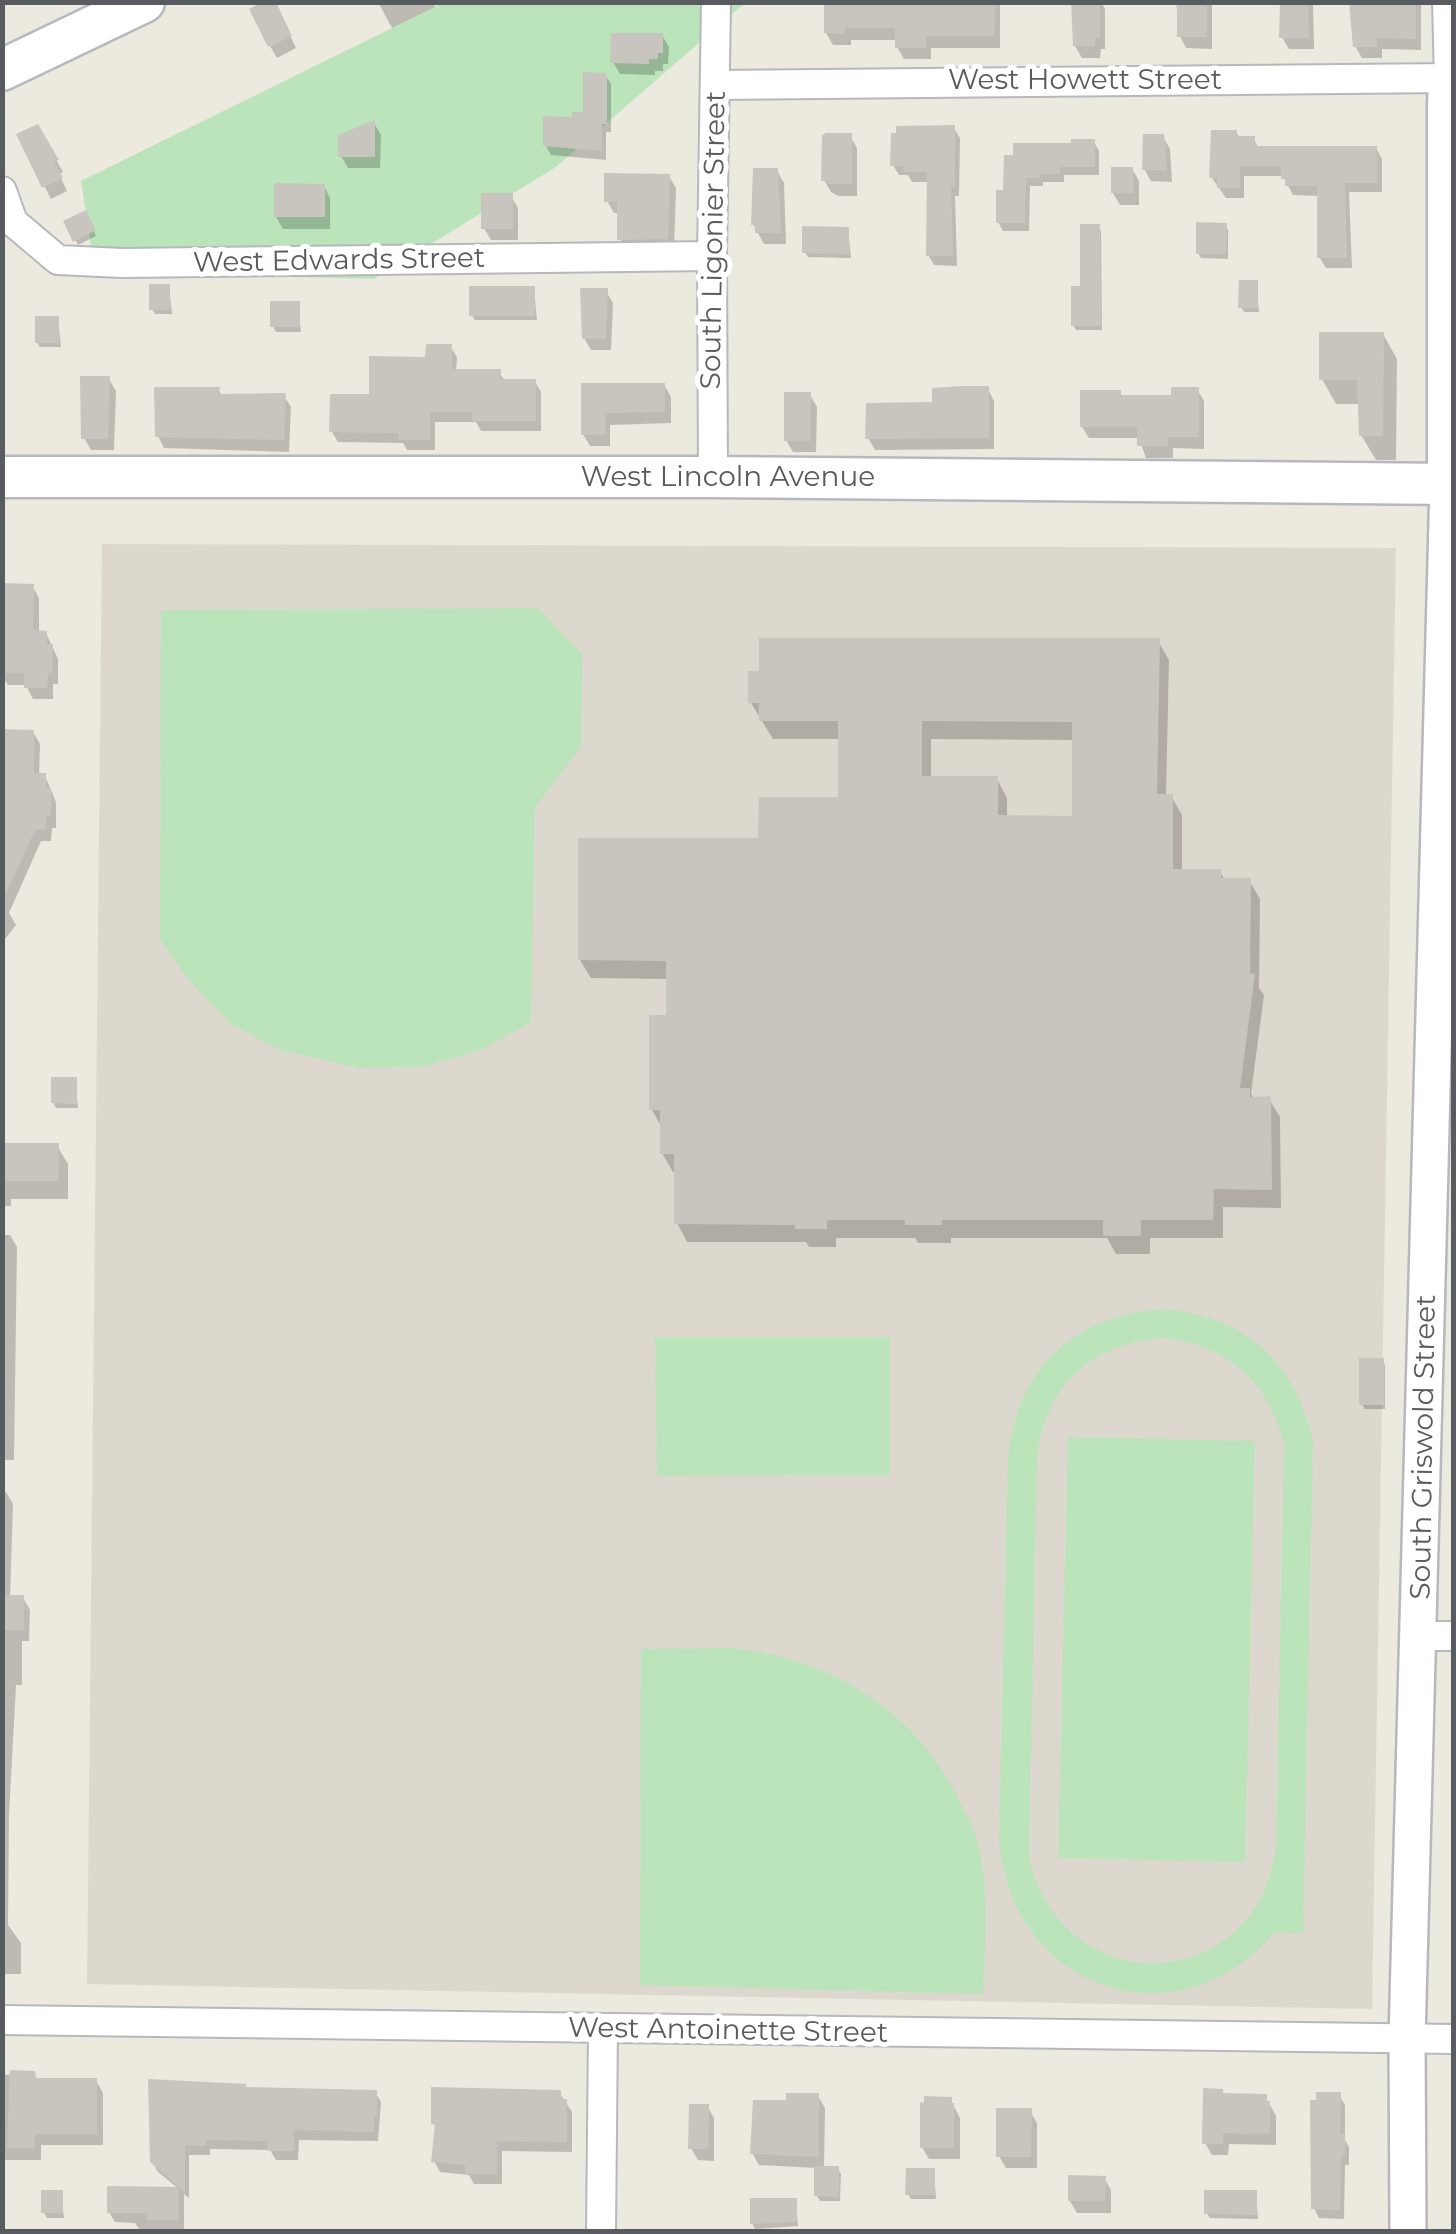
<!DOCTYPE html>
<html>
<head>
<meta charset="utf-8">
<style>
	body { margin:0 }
	#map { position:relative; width:1456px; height:2234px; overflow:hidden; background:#ece9df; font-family:Montserrat,sans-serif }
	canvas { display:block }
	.frame { position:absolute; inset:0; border:5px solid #585c61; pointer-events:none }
</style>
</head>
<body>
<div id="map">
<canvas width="1456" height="2234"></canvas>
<div class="frame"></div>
</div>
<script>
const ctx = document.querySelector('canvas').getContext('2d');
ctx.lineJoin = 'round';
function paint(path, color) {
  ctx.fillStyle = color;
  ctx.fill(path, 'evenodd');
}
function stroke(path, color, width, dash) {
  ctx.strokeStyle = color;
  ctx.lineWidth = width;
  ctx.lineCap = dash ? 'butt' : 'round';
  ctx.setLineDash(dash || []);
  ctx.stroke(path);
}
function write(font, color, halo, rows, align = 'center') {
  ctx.font = font + ' Montserrat,sans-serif';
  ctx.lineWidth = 10;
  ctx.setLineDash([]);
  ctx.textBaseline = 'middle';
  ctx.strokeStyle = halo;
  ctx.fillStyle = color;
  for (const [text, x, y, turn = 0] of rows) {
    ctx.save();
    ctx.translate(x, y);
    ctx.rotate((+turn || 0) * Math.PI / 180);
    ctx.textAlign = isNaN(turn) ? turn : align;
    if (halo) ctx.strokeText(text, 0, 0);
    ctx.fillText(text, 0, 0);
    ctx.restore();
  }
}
paint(new Path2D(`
	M102,544L1396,548L1372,2009L87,1984Z`), '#dcd8ce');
paint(new Path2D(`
	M443,3H745L556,167L374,279L95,272L81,181Z
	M538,608L583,655L581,747L535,807L531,1022L483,1049L423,1067L359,1068L280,1050L231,1024L191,983L160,939L161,610Z
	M1166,1309C1247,1318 1294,1361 1313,1440L1303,1933L1275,1932C1176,2049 1007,1988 999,1836L1008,1457C1018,1367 1075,1314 1166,1309ZM1165,1338C1228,1346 1269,1382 1284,1444L1276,1844C1261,1995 1063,2006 1029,1857L1037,1458C1046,1384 1091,1343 1165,1338Z
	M655,1337H890V1475L657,1476Z
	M1068,1437L1255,1441L1245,1862L1058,1858Z
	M732,1648C829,1657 915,1710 958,1798C966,1813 976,1831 979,1848C989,1895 985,1946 983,1994L640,1985L641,1649Z`), '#bbe4bb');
paint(new Path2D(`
	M378,2H433L435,7L392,28Z
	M897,2H1000V48H931V59H904L897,47L898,40H851V45H833L826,33Z
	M1073,2H1101L1105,9V49H1101L1100,58H1082L1075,46Z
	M1176,2H1212V49L1186,48L1180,36Z
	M1282,2H1313L1314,49H1289L1282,37Z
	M1353,2H1421V50L1382,49V58H1362L1355,46Z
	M279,12L296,48L277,58L270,46Z
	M662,35L669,47L668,64H663V71H655V75L620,74L613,62Z
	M605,75L611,84V132H606V160L551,155L546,146L574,119L586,115Z
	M374,123L381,135L380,168H348L341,156Z
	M37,127L63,172L59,174L67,191L51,199L19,135Z
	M954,128L960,138L959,196H955L957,266L934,265L928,255L929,182H912L908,175H899L893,165Z
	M1236,132L1240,138H1253L1259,149L1376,148L1382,159V192H1349L1352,268H1326L1320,258V196L1293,195L1283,176H1244V198H1226L1212,178Z
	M850,136L857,148V196H838L831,192L824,180Z
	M1163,137L1170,149L1172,182L1151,181L1144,169Z
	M1094,142L1099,151V175H1064V182H1043V186H1030L1029,231H1003L998,222L1006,193V158Z
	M1132,169L1139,181V205H1120L1113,193Z
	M777,171L784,183L786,244H764L753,224Z
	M669,176L676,188L674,250L627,251L620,239V213H614L607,201Z
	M324,186L330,198V229H283L276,217Z
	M511,196L518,208V240H491L484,228Z
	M85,213L96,236L78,245L66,222Z
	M1225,225L1228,230V259L1201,258L1198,253Z
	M1098,226L1101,231L1102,330H1076L1073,325Z
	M848,229L851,258L808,257L805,252Z
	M1256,282L1259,312H1244L1241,307Z
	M169,286L172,314H155L152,309Z
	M534,289L537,320H475L472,315Z
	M606,291L613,303L611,350H591L584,338Z
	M298,304L301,332H276L273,326Z
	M58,318L61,347H40L37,342Z
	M1383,334L1397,359L1396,460H1376L1361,435L1360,404H1336L1322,379Z
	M450,346L457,357L456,371L499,372L505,381L535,382L541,392V431H481L476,422H435V450H407L403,443L338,442L332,432L372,397Z
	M109,379L116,391L114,450H91L84,438Z
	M584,385H664L671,397V423L610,425V446H590L583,434Z
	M218,389L222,396H284L291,407L289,452L164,448L158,436Z
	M988,389L994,401V449L875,450L868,438L935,404Z
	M1197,389L1204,401V449L1173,448V458H1146L1139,438H1089L1082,427L1120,392L1123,398H1173Z
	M810,395L817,407L816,452H793L786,440Z
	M2,586H32L39,598V633H46L58,659V684H53V699H33L26,685H8L2,676Z
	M1158,641L1169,660L1166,796H1171L1182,815V872H1220L1225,880H1249L1260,899L1259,988L1264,995L1251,1094L1254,1099H1269L1280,1117L1281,1208L1223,1207V1238H1150V1254H1116L1107,1238H951V1243H918L915,1238H836V1247H809L806,1242H687L677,1223V1172H673L662,1153V1128L652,1110L668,1017V979L591,978L580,960L760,841L840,800L841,739H773L751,703ZM931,739L1074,740V818H1007V798L997,779H931Z
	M2,732H33L40,744L39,776H45L56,802V828H52L51,841H41L9,913L16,925L2,943Z
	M75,1080L78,1108H56L53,1102Z
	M2,1145L57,1146L68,1164V1199H11V1206H2Z
	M2,1235H10L17,1247L14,1460H2Z
	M1382,1360L1385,1365V1409H1365L1362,1404Z
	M2,1492H6L13,1504L10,1598H23L30,1610L29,1641H22V1685H16L9,1815L8,1925L21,1943V1974H2Z
	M33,2073L38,2081H96L103,2093V2145H41V2160H2V2075Z
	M246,2090L375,2092L381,2102L378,2141L299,2140L298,2160H276L270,2150L210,2149V2155H189V2198L184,2194V2230L139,2229L135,2223L115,2222L109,2212L179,2189L158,2172L152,2161Z
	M559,2092L572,2112V2152L502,2151V2184H474L469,2175L440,2172L434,2161L437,2130L433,2123Z
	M1224,2095L1265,2096L1276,2116V2145L1229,2144L1228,2155H1212L1205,2143Z
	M1339,2095L1345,2105V2140L1349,2147V2165H1345L1344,2219L1319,2218L1314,2208Z
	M818,2096L825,2108L824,2169H838L841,2174L840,2201H820L817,2196V2168L759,2165L752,2153L789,2102Z
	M950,2099L960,2118V2159H929L922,2147Z
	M707,2106L714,2118V2161L698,2160L691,2148Z
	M1030,2111L1037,2123V2168H1006L999,2156Z
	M934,2171L936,2199H911L908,2194Z
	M1104,2178L1111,2190V2213H1077L1070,2201Z
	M61,2192L64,2218H47L44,2213Z
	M1256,2192L1258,2219L1210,2218L1207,2213Z
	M796,2201L798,2226L755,2229L752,2223Z`), '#0003');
paint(new Path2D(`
	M262,2H276L292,36L268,47L249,9Z
	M824,2H995L994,36H926V48H895V28H845V34L824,33Z
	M1071,2H1100V38H1095V46H1073Z
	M1177,2H1207V37H1177Z
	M1280,2H1308L1309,38H1279Z
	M1349,2H1416V39L1377,38V47H1353Z
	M611,33H663V53H658V59H649V64L610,63Z
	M583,72L607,73V124H602V151L543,146V116L572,117V112H583Z
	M375,120V157H338V135Z
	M38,124L59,160L54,162L63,178L42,188L16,134Z
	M955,125V187H951L953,256H926L927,172H903V166H890L891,133H896V126Z
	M1211,130H1237V136H1255V146H1377V183H1345L1347,258H1317V186H1285V179H1281V166H1240V188H1217V178H1209Z
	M826,133H852V184H828V181H821L822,135Z
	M1143,134H1164L1167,171L1142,170Z
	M1071,139H1095V167H1060V174H1039V178H1026L1025,223H996V190H1003L1004,155H1013V143H1071Z
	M1111,167H1133V193H1111Z
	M753,168H778L781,233H755V225H751Z
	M604,173L670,174L668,239L617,240V202H604Z
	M277,183L325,184V217H274V185Z
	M481,193H513V229H481Z
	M86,210L96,230L73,242L63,221Z
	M1196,222L1227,223L1226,254H1196Z
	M1080,224H1100L1101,326H1071V286H1080Z
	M802,226L849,227V254L802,253Z
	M1239,280H1258V308H1238Z
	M149,284H170V310H149Z
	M469,286H535V316H469Z
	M580,288H608L606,339H582Z
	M270,301H300V327H270Z
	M35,316H59V343H35Z
	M1319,332H1384L1383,436H1359L1357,380H1319Z
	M426,344H452V369H501V379H536V421H472V412H430V440H398V433L329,432L330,394H369V356L425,357Z
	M80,376H110L108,439H81Z
	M581,383H665V412L605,413V435H581Z
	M960,386H989V438L865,439L866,403L932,402V388Z
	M154,387H220L219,394L286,393L284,440L155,437Z
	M1171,387H1199V437H1168V446H1137V427H1080V390H1121V395H1171Z
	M784,392H811V441H784Z
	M2,583L34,584L33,630L47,631V644H53L52,673H48L47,688H24V673H2Z
	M759,638H1160L1157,794H1173V869H1221V878H1251L1250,973L1255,974L1240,1088H1250V1097L1271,1096L1272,1190L1214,1189L1213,1220H1141V1236H1103V1220H942V1225H905V1220H827V1229H795V1225L674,1224V1154H660V1110H649V1015H666V961L578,960V838H758L759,797H838V721H759V703H748V671H759ZM922,721L1072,722V816L998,815V776H922Z
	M2,729L34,730V773H46V788H51V816H46V830H35L2,902Z
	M51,1077H77V1104L51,1103Z
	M2,1143H59L58,1181H2Z
	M1359,1358H1384V1405H1359Z
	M2,1595H24V1630H2Z
	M10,2070L35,2071L36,2078H97V2134H35V2148H7Z
	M148,2079L246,2084V2087L377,2090V2117L374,2116V2132L294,2130V2151H267L268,2141L206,2140V2146L185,2145V2192L179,2187V2220H147V2213H107V2186L179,2187L150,2162Z
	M431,2087L561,2090V2099H567V2142L497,2141V2174H465V2165L431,2162L435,2124H431Z
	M1203,2088L1223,2089V2093L1267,2094V2101H1270V2134L1223,2133V2144H1202Z
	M1316,2092H1341L1340,2134H1345V2155H1341L1340,2210L1311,2209L1310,2100H1316Z
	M786,2093H819V2157L750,2154L753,2100H786Z
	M924,2096L952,2097V2103H954V2148H920V2102L924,2103Z
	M689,2104H709L708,2149H688Z
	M996,2108H1032L1031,2157H996Z
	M814,2166H839V2197L814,2196Z
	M906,2168H935V2195H905Z
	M1068,2175L1106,2176L1105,2201H1068Z
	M41,2190H63V2213H41Z
	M1204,2190H1257V2215L1204,2214Z
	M750,2198H797V2222L750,2224Z`), '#c8c5bf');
const minor = new Path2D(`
	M716,85L1449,78L1447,2
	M2,191L13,222L58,260L122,263L712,256
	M713,477L712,256L716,2
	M1419,1636H1454
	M2,2020L1454,2039
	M601,2232L603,2029`);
const tertiary = new Path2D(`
	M1408,2232L1407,2039L1448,483`);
const secondary = new Path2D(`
	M2,70L144,2
	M2,477H713L1454,484
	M1448,483V105L1449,78H1454`);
stroke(minor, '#b5b8bd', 32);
stroke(tertiary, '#b5b8bd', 40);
stroke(secondary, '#b5b9bf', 45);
stroke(minor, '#fff', 28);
stroke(tertiary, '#fff', 35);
stroke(secondary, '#fff', 40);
write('28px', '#585c61', '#fff', [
	["West Howett Street",1085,81],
	["South Ligonier Street",714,240,-89],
	["West Edwards Street",339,261,-1],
	["West Lincoln Avenue",728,478],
	["South Griswold Street",1424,1447,-89],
	["West Antoinette Street",728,2031,1]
]);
</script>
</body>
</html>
